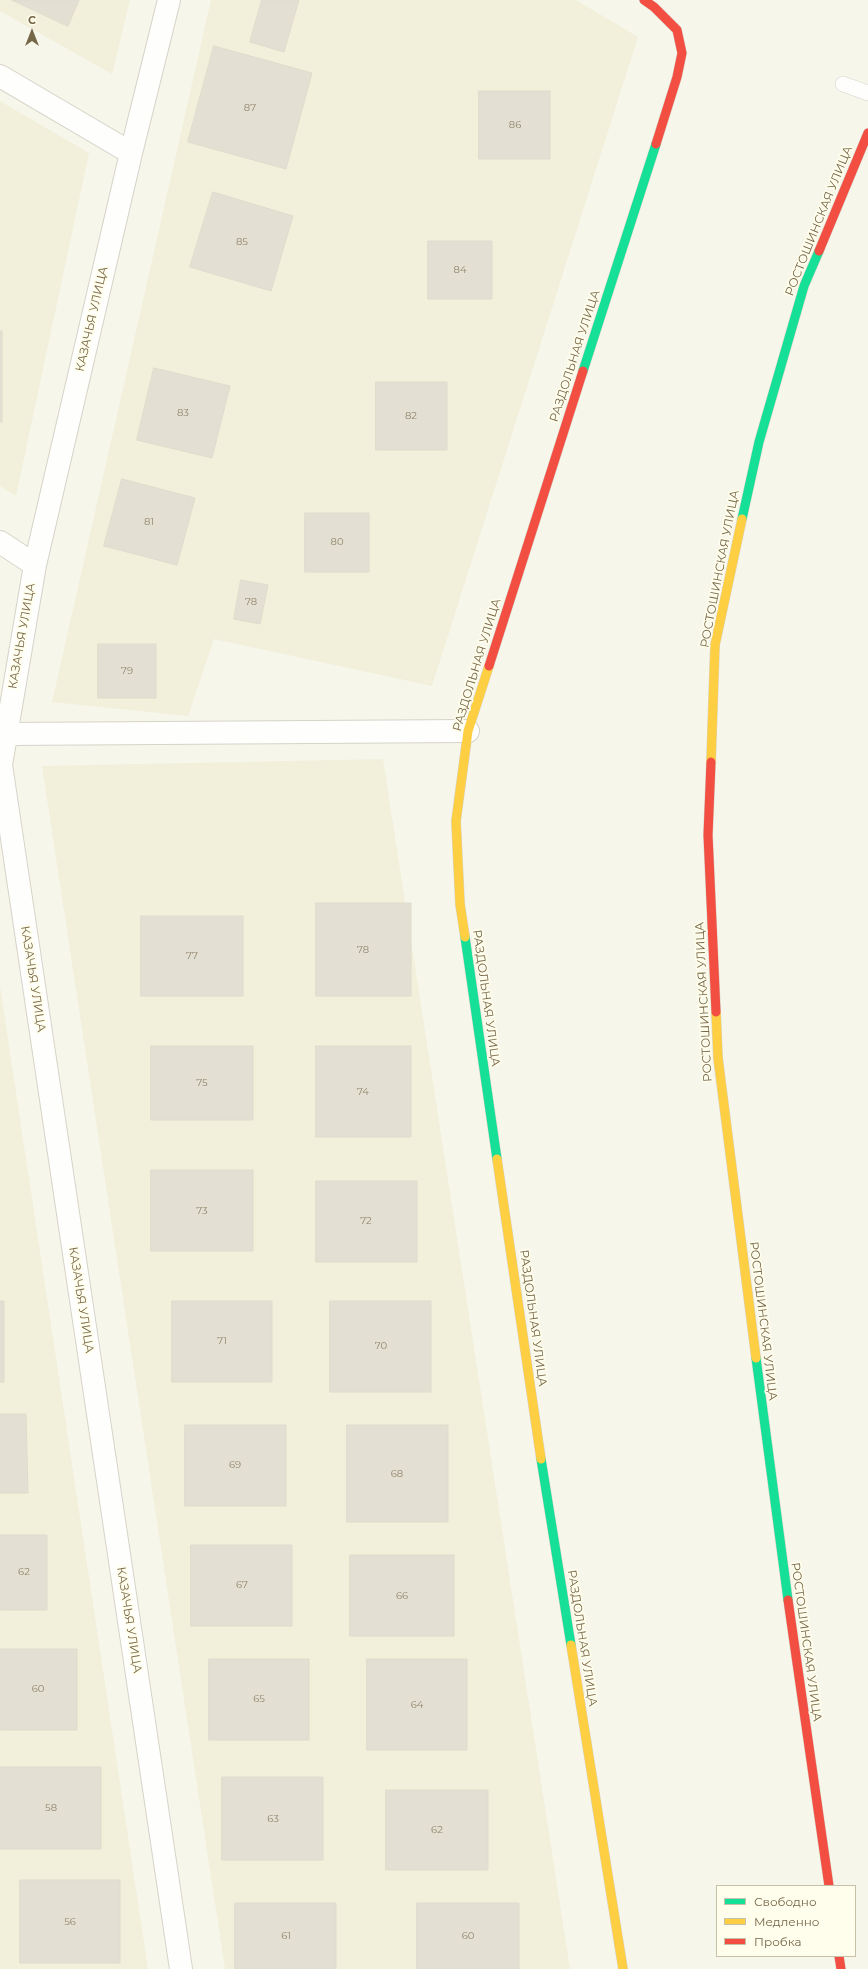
<!DOCTYPE html>
<html>
<head>
<meta charset="utf-8">
<style>
	body { margin:0 }
	#map { position:relative; width:868px; height:1969px; overflow:hidden; background:#f7f6eb; font-family:Montserrat,sans-serif }
	canvas { display:block }
	.legend { position:absolute; left:716px; top:1885px; width:140px; height:72px; box-sizing:border-box; background:#fffdeb; border:1px solid #c8c1aa; margin:0; padding:5px 7px; list-style:none; font-size:12px; color:#766749 }
	.legend li { display:flex; align-items:center; gap:8px; height:20px }
	.legend b { width:20px; border:1px solid #c8c1aa }
	.north { position:absolute; left:12px; top:12px; width:40px; height:40px; -webkit-text-stroke:3px #fffdeb; paint-order:stroke; rotate:0deg; font-size:11px; font-weight:700; line-height:16px; text-align:center; color:#766749 }
	.north::after { content:''; display:block; margin:auto; width:14px; height:18px; background:#766749; clip-path:polygon(50% 0,100% 100%,50% 72%,0 100%) }
</style>
</head>
<body>
<div id="map">
<canvas width="868" height="1969"></canvas>
<ul class="legend">
<li><b style="height:5px;background:#16e098"></b>Свободно</li>
<li><b style="height:5px;background:#ffcf43"></b>Медленно</li>
<li><b style="height:5px;background:#f24e42"></b>Пробка</li>
</ul>
<div class="north">С</div>
</div>
<script>
const ctx = document.querySelector('canvas').getContext('2d');
ctx.lineJoin = 'round';
function paint(path, color) {
  ctx.fillStyle = color;
  ctx.fill(path, 'evenodd');
}
function stroke(path, color, width, dash) {
  ctx.strokeStyle = color;
  ctx.lineWidth = width;
  ctx.lineCap = dash ? 'butt' : 'round';
  ctx.setLineDash(dash || []);
  ctx.stroke(path);
}
function write(font, color, halo, rows, align = 'center') {
  ctx.font = font + ' Montserrat,sans-serif';
  ctx.lineWidth = 3.5;
  ctx.setLineDash([]);
  ctx.textBaseline = 'middle';
  ctx.strokeStyle = halo;
  ctx.fillStyle = color;
  for (const [text, x, y, turn = 0] of rows) {
    ctx.save();
    ctx.translate(x, y);
    ctx.rotate((+turn || 0) * Math.PI / 180);
    ctx.textAlign = isNaN(turn) ? turn : align;
    if (halo) ctx.strokeText(text, 0, 0);
    ctx.fillText(text, 0, 0);
    ctx.restore();
  }
}
paint(new Path2D(`
	M0,0H130L112,74L0,11Z
	M211,0H576L638,37L432,686L214,639L188,716L52,702Z
	M0,101L89,153L16,496L0,486Z
	M383,759L570,1969H225L42,766Z
	M0,986L148,1969H0Z`), '#f2efdb');
const building = new Path2D(`
	M12,0H79L68,26Z
	M262,0H299L284,52L250,42Z
	M214,46L312,73L286,169L188,142Z
	M479,91H550V159H479Z
	M213,192L293,216L271,291L190,267Z
	M428,241H492V299H428Z
	M0,331H2V422H0Z
	M154,368L230,386L212,458L137,440Z
	M376,382H447V450H376Z
	M122,479L195,498L177,565L104,546Z
	M305,513H369V572H305Z
	M241,580L268,585L260,624L234,619Z
	M98,644H156V698H98Z
	M316,903H411V996H316Z
	M141,916H243V996H141Z
	M151,1046H253V1120H151Z
	M316,1046H411V1137H316Z
	M151,1170H253V1251H151Z
	M316,1181H417V1262H316Z
	M0,1301H4V1382H0Z
	M172,1301H272V1382H172Z
	M330,1301H431V1392H330Z
	M0,1414H26L28,1493H0Z
	M185,1425H286V1506H185Z
	M347,1425H448V1522H347Z
	M0,1535H47V1610H0Z
	M191,1545H292V1626H191Z
	M350,1555H454V1636H350Z
	M0,1649H77V1730H0Z
	M209,1659H309V1740H209Z
	M367,1659H467V1750H367Z
	M0,1767H101V1849H0Z
	M222,1777H323V1860H222Z
	M386,1790H488V1870H386Z
	M20,1880H120V1963H20Z
	M235,1903H336V1969H235Z
	M417,1903H519V1969H417Z`);
paint(building, '#e3dfd2');
stroke(building, '#e0dccd', 1);
const lane = new Path2D(`
	M843,84L868,93`);
const street = new Path2D(`
	M169,0L131,153L35,565L1,765L181,1969
	M0,76L131,153
	M0,542L35,565
	M5,734L468,731`);
const fast = new Path2D(`
	M583,371L656,144
	M742,519L759,442L804,286L819,251
	M465,937L497,1159
	M756,1358L788,1600
	M541,1459L571,1645`);
const slow = new Path2D(`
	M711,762L715,645L742,519
	M465,937L460,904L456,821L468,731L489,666
	M716,1012L718,1058L756,1358
	M497,1159L541,1459
	M571,1645L623,1969`);
const jam = new Path2D(`
	M644,0L654,7L677,30L682,53L677,77L656,144
	M819,251L868,133
	M489,666L583,371
	M711,762L708,835L716,1012
	M788,1600L829,1886
	M839,1956L841,1969`);
stroke(lane, '#d6d3c9', 16);
stroke(street, '#d6d3c9', 24);
stroke(fast, '#d7d3c8', 10);
stroke(slow, '#d7d3c8', 10);
stroke(jam, '#d7d3c8', 10);
stroke(lane, '#fefefc', 15);
stroke(street, '#fefefc', 22);
stroke(fast, '#16e098', 9);
stroke(slow, '#ffcf43', 9);
stroke(jam, '#f24e42', 9);
write('10px', '#93876e', null, [
	["87",250,108],
	["86",515,125],
	["85",242,242],
	["84",460,270],
	["83",183,413],
	["82",411,416],
	["81",149,522],
	["80",337,542],
	["78",251,602],
	["79",127,671],
	["78",363,950],
	["77",192,956],
	["75",202,1083],
	["74",363,1092],
	["73",202,1211],
	["72",366,1221],
	["71",222,1341],
	["70",381,1346],
	["69",235,1465],
	["68",397,1474],
	["62",24,1572],
	["67",242,1585],
	["66",402,1596],
	["60",38,1689],
	["65",259,1699],
	["64",417,1705],
	["58",51,1808],
	["63",273,1819],
	["62",437,1830],
	["56",70,1922],
	["61",286,1936],
	["60",468,1936]
]);
write('12px', '#766749', '#fffdeb', [
	["РОСТОШИНСКАЯ УЛИЦА",819,221,-68],
	["КАЗАЧЬЯ УЛИЦА",92,319,-77],
	["РАЗДОЛЬНАЯ УЛИЦА",575,356,-72],
	["РОСТОШИНСКАЯ УЛИЦА",720,569,-79],
	["КАЗАЧЬЯ УЛИЦА",22,636,-80],
	["РАЗДОЛЬНАЯ УЛИЦА",477,665,-73],
	["КАЗАЧЬЯ УЛИЦА",33,979,81],
	["РАЗДОЛЬНАЯ УЛИЦА",486,998,82],
	["РОСТОШИНСКАЯ УЛИЦА",704,1002,-93],
	["КАЗАЧЬЯ УЛИЦА",81,1300,81],
	["РАЗДОЛЬНАЯ УЛИЦА",533,1318,82],
	["РОСТОШИНСКАЯ УЛИЦА",763,1321,83],
	["КАЗАЧЬЯ УЛИЦА",129,1620,81],
	["РАЗДОЛЬНАЯ УЛИЦА",582,1638,81],
	["РОСТОШИНСКАЯ УЛИЦА",806,1642,82]
]);
</script>
</body>
</html>
